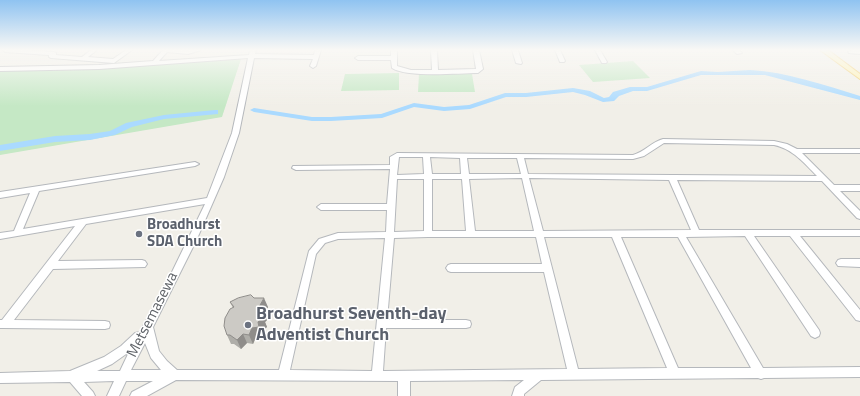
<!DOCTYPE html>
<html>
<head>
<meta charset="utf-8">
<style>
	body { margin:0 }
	canvas { display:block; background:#f1efe8 }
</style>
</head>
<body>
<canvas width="860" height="396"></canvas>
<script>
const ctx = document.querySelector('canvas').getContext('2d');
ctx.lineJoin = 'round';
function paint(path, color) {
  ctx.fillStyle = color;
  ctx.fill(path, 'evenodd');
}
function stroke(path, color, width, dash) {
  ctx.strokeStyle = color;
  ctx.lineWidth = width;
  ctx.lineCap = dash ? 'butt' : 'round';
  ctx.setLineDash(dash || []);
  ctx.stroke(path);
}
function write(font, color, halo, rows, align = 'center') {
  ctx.font = font + ' "Titillium Web",sans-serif';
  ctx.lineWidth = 3;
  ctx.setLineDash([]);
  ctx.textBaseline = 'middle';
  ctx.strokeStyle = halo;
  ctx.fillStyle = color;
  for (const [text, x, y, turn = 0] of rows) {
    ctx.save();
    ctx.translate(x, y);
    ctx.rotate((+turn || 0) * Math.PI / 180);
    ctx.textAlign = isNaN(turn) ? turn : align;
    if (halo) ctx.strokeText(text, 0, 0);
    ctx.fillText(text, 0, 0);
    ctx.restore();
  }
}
paint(new Path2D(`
	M241,59L222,117L0,155V71L84,70Z
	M633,61L650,78L593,82L579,65Z
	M399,73V90L341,91L345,74Z
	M419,74H472L475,92H418Z`), '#c5e8c5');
paint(new Path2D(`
	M750,70C787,72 824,85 860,96V100L765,75H701L647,91H633L619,96L614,101L603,102L585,95L573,92L526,97H506L470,109L444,111L414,107L382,118L331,121H312L254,112L250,110L254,108L312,117H331L381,114L414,103L444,107L469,105L505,93H526L573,88L590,91L604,98L609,97L613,92L630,87H647L701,71L718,72Z
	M215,110H218V114L164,119L132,127L115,135L90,140L55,142L0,151V145L55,136L90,134L110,131L126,123L164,115Z`), '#aadaff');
const minor = new Path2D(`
	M3,50H28L54,52L56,53V55L82,57L91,50H97L88,57L113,59L126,50H132L114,63L51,58L49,57V55L5,52Z
	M163,50H201L188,54L167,52L159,61L249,55L250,50H256L255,54L314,55L315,50H321L316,66L313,68L310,66L313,59L254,58L239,133L224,177L196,241L153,327L159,351L167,361L177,370H279L309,251L319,239L338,233L386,232L387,210H321L317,207L321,204H387L390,169L296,170L292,168L293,166L390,165V157L397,153L633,155C644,152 652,142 663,139L774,141L787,144L797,149H860V153H802L834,185H860V191H840L860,211V219L857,218L822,181L677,180L699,230H860V236H800L860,310V321L856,320L790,236H754L819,330L820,333L819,336L815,338L811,336L745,236L686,237L763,368L860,367V377L764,378L761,379L758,378L541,380L524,394V396H512L515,387L524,380L410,381V396H398V381L176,380L147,396H130L132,392L153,381H126L119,396H107L114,381L84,382L93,392L95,396H82L70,382L0,383V373L70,371L104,357L121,346L135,333L140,332L172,272L205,204L86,224L58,261L142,260L145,261L147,264L145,267L53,269L14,320L105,321L109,322L110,325L109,328L105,329L2,328H0V320H2L75,226L0,239V233L14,231L30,193L0,198V192L195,162L199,164L195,166L39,191L23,229L207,198L232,133L248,58L99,69L0,71V67L99,65L153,61ZM664,143L774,145C793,149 804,163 817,176L528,174L524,158L633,159L644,156ZM399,157H423L424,174L397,175ZM430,157L460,158L461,174H432ZM467,158H517L521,174H469ZM522,178L534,231H475L469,179ZM529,178L669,180L691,230L543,231ZM397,179H424V231L394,232ZM432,179H462L466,231H432ZM428,237H536L542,264H451L448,265L446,268L448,271L451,272H544L567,369L383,371L386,328H466L470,327L471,324L470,321L466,320H387L394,238ZM544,237H612L667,368L578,369ZM621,237H678L751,368H678ZM385,238L372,371L290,370L316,254L325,243L338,239ZM145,343L151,358L161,370H131ZM129,352L120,371H97L112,364Z
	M391,50H397V66L411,70H432L431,50H437L438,70L476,69L473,50H479L483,69L478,73C459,73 407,78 392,68L391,60H358L355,58L358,56H391Z
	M512,50H518L522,63L521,64L516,63Z
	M555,50H560L565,61L564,62H560Z
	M595,50H600L607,62L606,63H602Z
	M733,50H739L742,53L737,54Z
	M851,50H860V54L849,53L848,52Z
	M841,259H860V267L838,266L836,263L838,260Z`);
const major = new Path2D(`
	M820,50H828L860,74V79Z`);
stroke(minor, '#b5b8bc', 2);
stroke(major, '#f2c960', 2);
paint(minor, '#fff');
paint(major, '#fff2af');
paint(new Path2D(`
	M254,298L268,307L265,312L268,319L265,322L267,327L262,331L263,336L256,337L253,344L247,343L241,349L234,344H231L227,335L233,308L230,302Z`), '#afaea9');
paint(new Path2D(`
	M264,298L268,307L265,312L268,319L265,322L267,327L262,331L263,336L256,337L253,344L249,335L252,328L258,322L261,314L259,307Z
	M243,334L247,343L241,349L237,340Z`), '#8f8d8a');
const building = new Path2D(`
	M251,295L254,298H264L259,307L264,310L261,314L263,318L258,322L259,327L252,328L249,335L243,334L237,340L230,335H227L224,326L225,318L230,309L234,307L230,302L238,298Z`);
paint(building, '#cccac5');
stroke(building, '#8f8d8a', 1);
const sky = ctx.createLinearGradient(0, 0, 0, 106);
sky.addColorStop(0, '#8fc3f1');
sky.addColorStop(0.47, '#f9f8f5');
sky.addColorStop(1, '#f9f8f500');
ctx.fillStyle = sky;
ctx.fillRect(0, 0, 860, 106);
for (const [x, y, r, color] of [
	[139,234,4,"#6b7280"],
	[248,325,4,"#6b7280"]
]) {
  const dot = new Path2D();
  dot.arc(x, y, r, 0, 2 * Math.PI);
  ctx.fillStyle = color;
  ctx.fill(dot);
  stroke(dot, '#fff', 1.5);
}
write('bold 15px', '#5b616d', '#fff', [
	["Broadhurst",147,225],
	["SDA Church",147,242]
], 'left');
write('15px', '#5f6368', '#fff', [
	["Metsemasewa",153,315,-63]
]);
write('bold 18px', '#5b616d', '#fff', [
	["Broadhurst Seventh-day",256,315],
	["Adventist Church",256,336]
], 'left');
</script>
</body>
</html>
